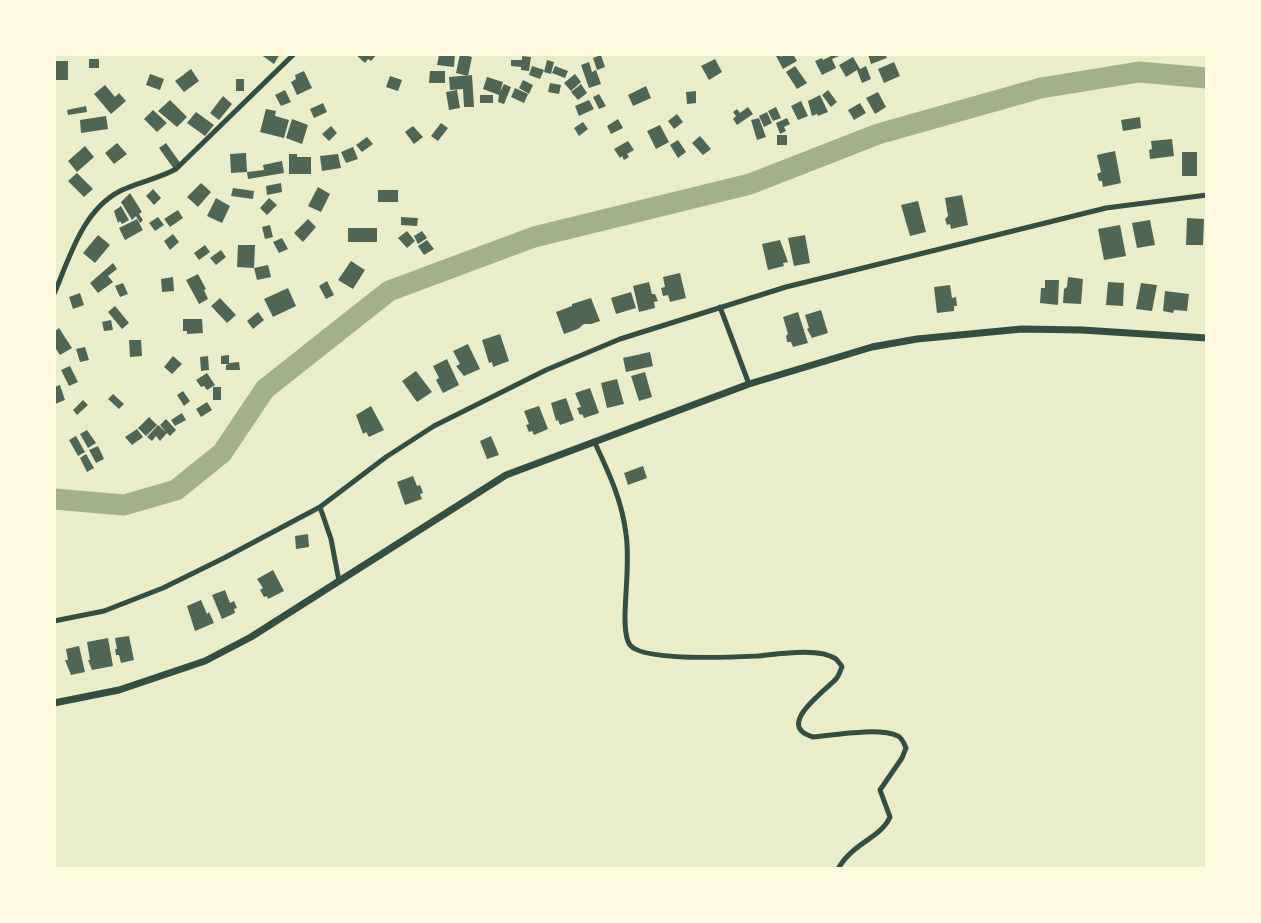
<!DOCTYPE html>
<html>
<head>
<meta charset="utf-8">
<style>
	body { margin:0 }
	#map { position:relative; width:1261px; height:923px; overflow:hidden; background:#e9edc9; font-family:Figtree,sans-serif }
	canvas { display:block }
	.frame { position:absolute; inset:0; border:56px solid #fefae0; pointer-events:none }
</style>
</head>
<body>
<div id="map">
<canvas width="1261" height="923"></canvas>
<div class="frame"></div>
</div>
<script>
const ctx = document.querySelector('canvas').getContext('2d');
ctx.lineJoin = 'round';
function stroke(path, color, width, dash) {
  ctx.strokeStyle = color;
  ctx.lineWidth = width;
  ctx.lineCap = dash ? 'butt' : 'round';
  ctx.setLineDash(dash || []);
  ctx.stroke(path);
}
function paint(path, color) {
  ctx.fillStyle = color;
  ctx.fill(path, 'evenodd');
}
stroke(new Path2D(`
	M54,499L124,505L176,490L222,453L265,389L389,291L534,237L750,184L878,134L1041,88L1139,72L1207,78`), '#a3b18a', 21);
paint(new Path2D(`
	M260,54H280L274,64Z
	M355,54H377L371,61L368,59L365,63Z
	M439,54H455L454,67L437,65Z
	M460,54L472,57L468,76L456,73Z
	M775,54H779L781,57L784,54H793L797,61L783,69Z
	M831,54H844L832,59L836,68L822,75L815,61L822,58L823,60L831,56Z
	M868,54H885L887,58L871,64Z
	M601,55L605,67L597,70L593,58Z
	M522,56L531,57L529,71L521,70V67L511,66V60H522Z
	M853,57L860,69L866,66L871,79L862,83L857,70L846,77L839,65Z
	M89,59H99V68H89Z
	M715,59L722,72L709,80L701,66Z
	M547,60L554,62L551,74L544,72Z
	M54,61H68V80H54Z
	M589,62L592,72L596,70L601,84L589,88L581,65Z
	M894,62L900,76L884,83L878,69Z
	M532,66L544,70L540,79L529,75Z
	M555,66L568,71L565,78L552,73Z
	M795,66L807,83L797,89L786,72Z
	M191,69L199,81L184,92L175,81Z
	M304,71L312,88L297,95L291,82L296,79L295,75Z
	M430,71H445V83H429Z
	M150,74L164,79L160,90L146,85Z
	M575,74L581,82L571,91L564,83Z
	M472,75L474,107H464L463,89L450,90L449,77Z
	M390,76L402,80L398,91L386,87Z
	M487,77L503,82L500,92L504,84L511,87L504,104L498,102L499,95L483,89Z
	M236,79H244V91H236Z
	M523,80L533,85L529,94L519,88Z
	M550,83L561,85L559,94L548,92Z
	M581,84L587,93L578,100L571,92Z
	M105,85L115,97L119,93L126,101L111,114L94,94Z
	M646,86L651,98L633,106L628,95Z
	M515,88L528,94L524,103L511,97Z
	M285,90L291,102L281,106L275,95Z
	M457,90L460,108L449,110L446,92Z
	M828,90L837,102L831,107L822,95Z
	M696,91V103L687,104L686,92Z
	M878,92L886,107L875,114L866,98Z
	M599,94L606,106L599,109L593,97Z
	M480,95H493V103H480Z
	M820,95L828,112L818,116L817,114L812,116L808,101Z
	M223,96L232,104L219,120L210,113Z
	M170,100L187,117L177,127L158,111Z
	M589,100L594,109L579,116L575,106Z
	M801,101L808,116L798,120L791,106Z
	M323,103L327,112L314,118L310,109Z
	M860,103L866,113L854,120L848,110Z
	M86,106L87,112L68,115L67,110Z
	M748,107L753,114L737,125L733,119L736,116L733,112L737,109L740,113Z
	M776,107L781,118L773,121L768,111Z
	M266,109L276,111L275,116L289,120L284,138L260,132Z
	M153,110L167,123L157,132L144,119Z
	M196,112L214,125L205,136L187,123Z
	M767,112L772,123L764,127L759,116Z
	M677,114L683,122L674,129L668,121Z
	M106,116L108,129L81,133L80,120Z
	M1140,117L1141,128L1123,131L1121,120Z
	M759,118L766,137L757,140L751,120Z
	M787,118L790,124L784,127L786,131L780,134L776,123Z
	M292,119L308,125L302,144L286,138Z
	M618,119L623,128L611,134L607,126Z
	M583,122L588,129L579,136L574,128Z
	M441,123L448,128L438,141L431,136Z
	M660,125L669,142L656,149L647,131Z
	M331,126L337,133L329,141L322,134Z
	M413,126L423,137L414,144L405,132Z
	M777,135H787V145H777Z
	M700,136L711,149L703,155L692,143Z
	M367,137L373,144L362,152L356,145Z
	M1172,139L1174,156L1150,159L1149,150L1152,149L1151,141Z
	M678,140L686,152L678,158L670,145Z
	M628,141L634,150L627,154L629,157L624,160L622,156L620,158L614,149Z
	M117,143L127,154L114,164L105,153Z
	M166,143L181,164L174,169L159,148Z
	M85,146L94,157L77,172L68,161Z
	M353,147L358,159L346,163L341,152Z
	M1115,151L1121,183L1103,187L1102,181H1099L1097,174L1101,172L1097,155Z
	M1182,152H1197V176H1182Z
	M246,153L247,172L264,170L263,165L282,161L284,173L248,179L247,172L231,173L230,154Z
	M289,154H297V157H311V174H289Z
	M338,154L341,168L322,171L320,156Z
	M77,173L93,189L84,197L68,181Z
	M201,183L211,192L198,207L187,197Z
	M281,183L282,192L267,195L266,186Z
	M318,187L330,194L321,212L308,206Z
	M233,188L254,191L253,199L231,196Z
	M153,189L161,198L154,205L146,196Z
	M378,190H398V202H378Z
	M130,193L142,212L139,214L143,220L140,223L136,216L132,220L121,202Z
	M962,195L968,225L951,229L950,224L947,225L945,219L948,216L945,198Z
	M216,198L230,206L222,223L207,216Z
	M269,198L277,205L267,215L260,208Z
	M918,201L926,232L910,236L901,205Z
	M121,206L129,220L122,224L120,221L118,223L114,211Z
	M178,210L183,218L170,227L164,219Z
	M158,217L164,225L155,231L149,223Z
	M401,217L418,218L417,226L401,225Z
	M1187,218L1204,219L1203,245H1186Z
	M137,219L143,230L125,240L119,228Z
	M308,219L316,227L303,242L294,233Z
	M1150,220L1155,245L1137,248L1132,223Z
	M270,225L273,237L265,239L262,227Z
	M1120,225L1126,256L1104,260L1098,229Z
	M348,228H377V242H348Z
	M407,231L415,241L407,248L398,238Z
	M422,231L427,238L418,244L414,236Z
	M173,234L179,242L170,250L164,241Z
	M98,235L110,245L95,263L83,253Z
	M805,235L810,263L794,266L788,238Z
	M282,238L288,249L279,253L273,242Z
	M427,240L434,249L424,255L418,246Z
	M780,240L788,262L783,263L784,266L768,270L762,244Z
	M205,245L210,252L199,260L194,253Z
	M238,245H255L254,268L237,267Z
	M221,250L226,257L216,265L210,258Z
	M351,261L365,270L353,289L338,280Z
	M113,263L117,269L108,276L113,282L98,293L90,283Z
	M268,265L271,277L257,280L254,268Z
	M680,273L686,298L670,302L668,295L663,296L661,288L665,287L663,277Z
	M198,274L206,289L204,290L208,299L199,304L186,280Z
	M173,277L174,291L162,292L161,279Z
	M1068,277L1083,279L1081,304L1063,303L1064,289L1067,287Z
	M1045,280H1059L1058,305L1040,303L1041,288H1045Z
	M327,281L334,295L326,299L319,286Z
	M649,282L652,294H655L658,301L654,302L655,308L639,312L633,286Z
	M1108,282L1124,283L1123,306L1106,305Z
	M123,283L128,294L120,297L115,286Z
	M1141,283L1157,285L1152,311L1136,309Z
	M950,285L952,298L956,297L957,306H954V311L937,313L934,287Z
	M288,288L296,306L273,317L264,299Z
	M1165,291L1189,294L1187,311L1174,310L1173,313L1163,311Z
	M631,292L636,308L616,314L611,298Z
	M80,293L84,305L73,309L69,297Z
	M220,298L236,315L227,323L211,306Z
	M591,298L600,321L591,324H584L578,329L564,334L556,312L572,306V304Z
	M115,306L129,323L122,329L108,312Z
	M821,310L828,333L812,338L807,329L809,328L805,315Z
	M258,312L264,320L253,329L247,321Z
	M798,312L808,343L793,347L791,342H787L786,336L788,334L783,317Z
	M183,319H202L203,333L187,334V331H183Z
	M111,320L113,330L104,331L102,322Z
	M59,328L72,348L60,355L54,346V332Z
	M500,334L509,361L493,367L492,362L489,363L482,340Z
	M129,340H141L142,356L130,357Z
	M468,344L480,369L464,376L456,366L460,364L453,351Z
	M85,347L89,360L80,362L76,349Z
	M650,352L653,366L626,372L623,358Z
	M229,355V363L239,362L240,370H226V365L229,364H221V356Z
	M173,356L182,364L172,374L164,367Z
	M208,356L209,370L201,371L200,357Z
	M447,359L459,385L443,393L436,380L439,378L433,366Z
	M70,366L78,382L69,386L61,370Z
	M416,371L432,392L417,402L402,381Z
	M645,372L652,397L639,401L631,376Z
	M207,373L215,385L207,390L204,386L201,387L196,380Z
	M617,379L624,404L607,408L601,383Z
	M60,385L65,400L55,404L54,387Z
	M213,387H221V400H213Z
	M590,388L599,413L584,418L582,414L580,415L577,408L581,407L575,393Z
	M183,391L190,401L184,406L177,395Z
	M113,394L124,404L119,409L108,399Z
	M566,398L574,420L560,425L558,420L556,421L551,403Z
	M83,400L88,405L77,415L73,410Z
	M207,402L212,410L201,417L196,409Z
	M371,406L384,430L369,437L366,432L363,434L356,415Z
	M539,406L548,429L534,435L532,431L529,432L526,425L529,424L524,411Z
	M182,413L186,420L175,426L171,420Z
	M149,417L157,425L146,436L138,428Z
	M166,419L176,430L170,436L167,433L160,441L156,436L152,441L147,437L158,425L166,432L160,425Z
	M137,429L143,437L132,445L125,437Z
	M87,430L96,443L88,448L80,434Z
	M76,436L85,452L78,456L69,440Z
	M491,436L499,455L487,459L480,441Z
	M98,446L104,459L96,463L89,450Z
	M86,454L94,468L87,472L80,458Z
	M643,466L647,478L628,485L624,473Z
	M413,476L417,486L420,485L423,493L420,494L422,499L405,505L397,482Z
	M308,534L309,547L296,549L295,536Z
	M273,570L284,591L268,599L267,596L264,597L260,590L263,588L257,579Z
	M225,590L230,603L234,601L237,608L234,609L235,613L222,619L212,595Z
	M201,600L207,614L209,612L214,623L195,631L187,606Z
	M129,636L134,660L121,663L119,655H116L115,649H117L115,638Z
	M108,638L113,666L92,670L88,660H90L87,642Z
	M79,646L85,672L71,675L65,660H68L66,649Z`), '#4f6655');
stroke(new Path2D(`
	M54,294C70,257 82,211 120,191C138,182 158,179 176,169L294,54
	M720,307L749,384
	M594,441C608,471 622,500 626,534C630,561 625,591 625,618C625,626 625,638 630,645C643,662 736,657 758,656C778,654 819,647 836,659C837,660 842,666 842,667C840,671 839,676 836,679C825,691 774,726 813,737C834,735 879,727 898,736C902,738 904,743 906,748L902,758L880,790L890,817C881,838 852,843 838,869
	M320,507L331,539L339,581
	M54,621L104,611L163,588L224,558L320,507L386,457L434,426L546,370L620,339L786,287L1106,208L1207,195`), '#344e41', 5);
stroke(new Path2D(`
	M54,703L119,690L205,661L251,637L506,475L749,384L872,347L917,339L1022,329L1082,330L1207,338`), '#344e41', 7);
</script>
</body>
</html>
